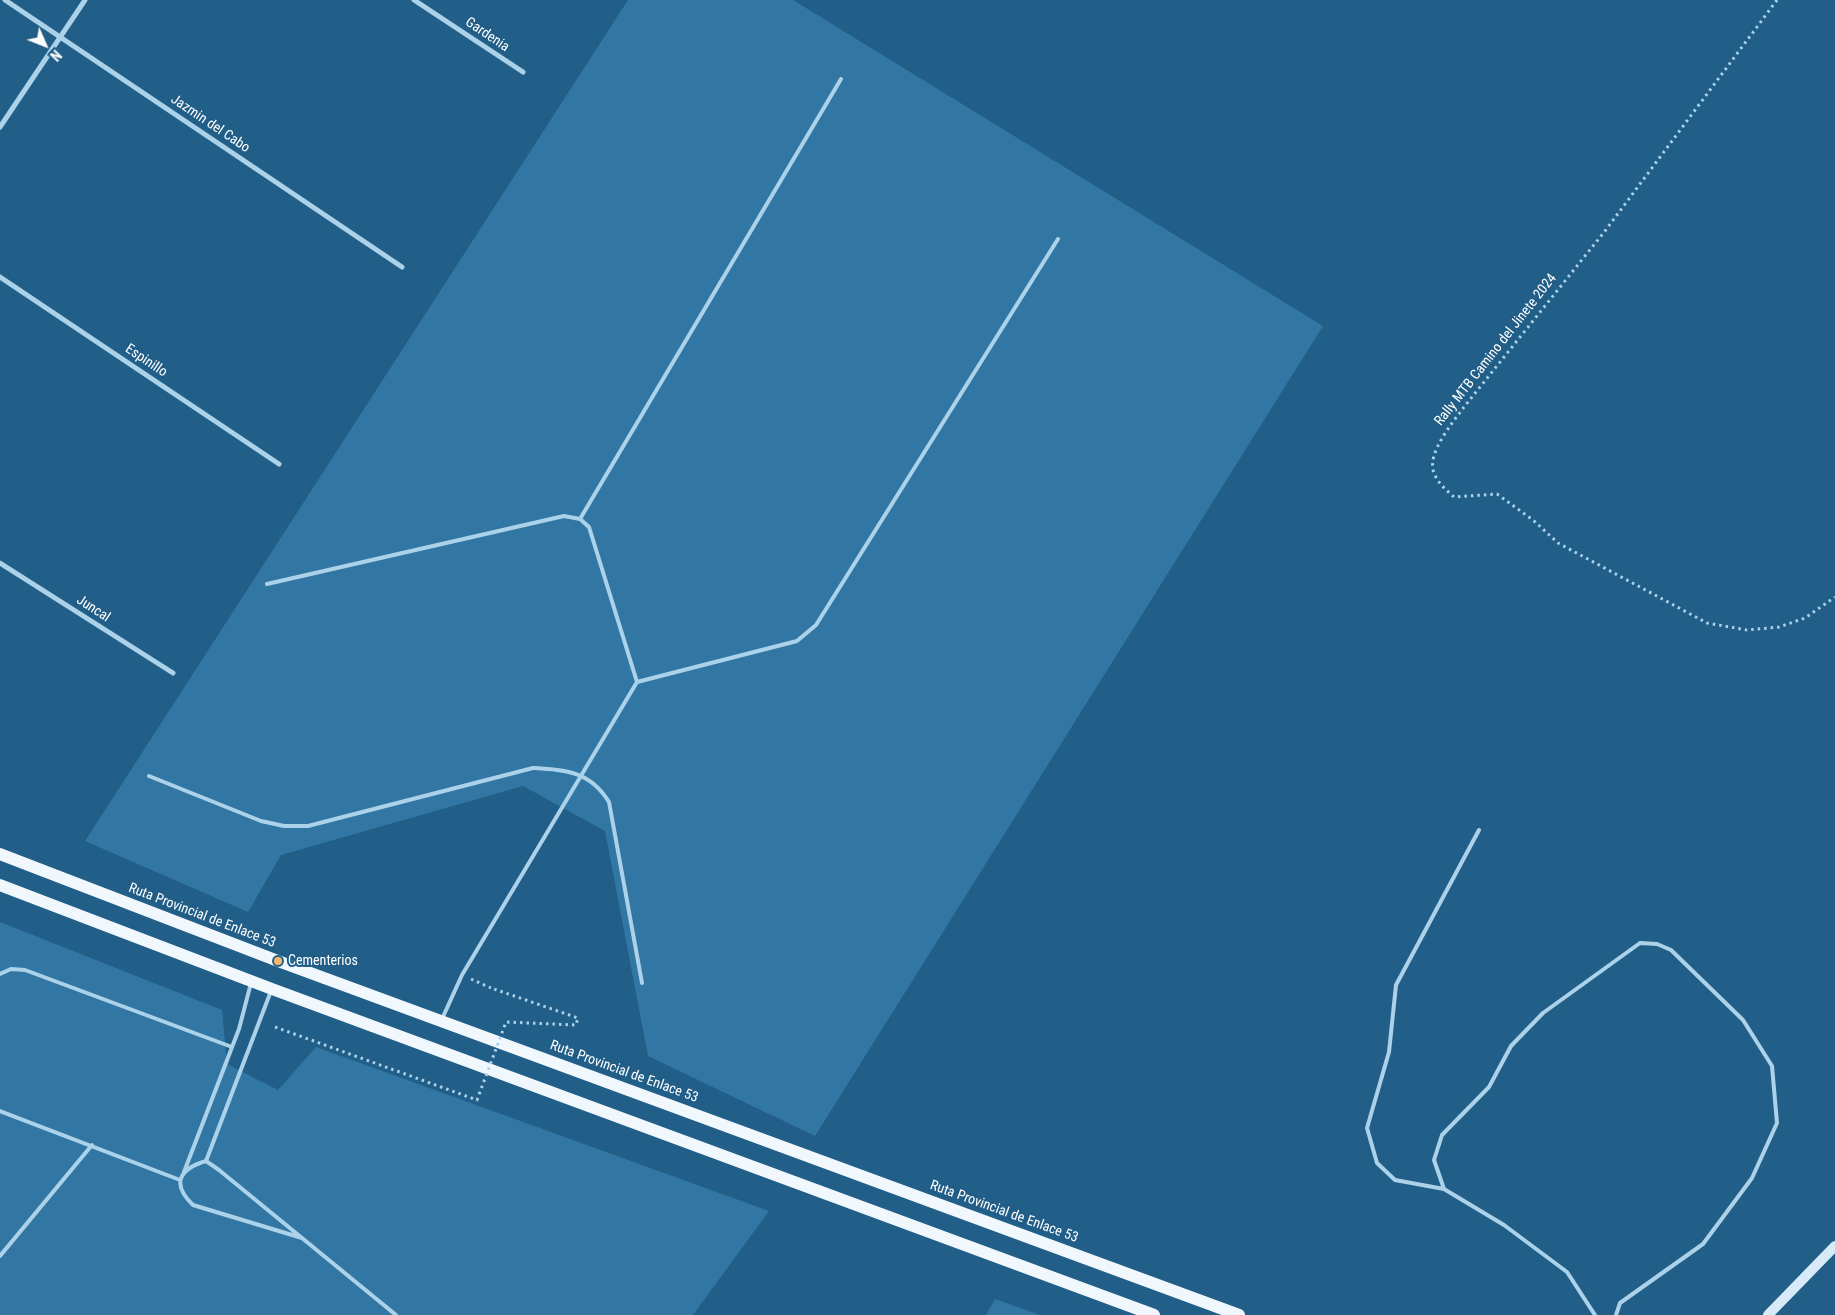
<!DOCTYPE html>
<html>
<head>
<meta charset="utf-8">
<style>
	body { margin:0 }
	#map { position:relative; width:1835px; height:1315px; overflow:hidden; background:#215e88; font-family:"Roboto Condensed",sans-serif }
	canvas { display:block }
	.north { position:absolute; left:20px; top:20px; width:50px; height:50px; -webkit-text-stroke:4px #215e88; paint-order:stroke; rotate:134deg; font-size:14px; font-weight:700; line-height:20px; text-align:center; color:#fff }
	.north::after { content:''; display:block; margin:auto; width:18px; height:22px; background:#fff; clip-path:polygon(50% 0,100% 100%,50% 72%,0 100%) }
</style>
</head>
<body>
<div id="map">
<canvas width="1835" height="1315"></canvas>
<div class="north">N</div>
</div>
<script>
const ctx = document.querySelector('canvas').getContext('2d');
ctx.lineJoin = 'round';
function paint(path, color) {
  ctx.fillStyle = color;
  ctx.fill(path, 'evenodd');
}
function stroke(path, color, width, dash) {
  ctx.strokeStyle = color;
  ctx.lineWidth = width;
  ctx.lineCap = dash ? 'butt' : 'round';
  ctx.setLineDash(dash || []);
  ctx.stroke(path);
}
function write(font, color, halo, rows, align = 'center') {
  ctx.font = font + ' "Roboto Condensed",sans-serif';
  ctx.lineWidth = 4;
  ctx.setLineDash([]);
  ctx.textBaseline = 'middle';
  ctx.strokeStyle = halo;
  ctx.fillStyle = color;
  for (const [text, x, y, turn = 0] of rows) {
    ctx.save();
    ctx.translate(x, y);
    ctx.rotate((+turn || 0) * Math.PI / 180);
    ctx.textAlign = isNaN(turn) ? turn : align;
    if (halo) ctx.strokeText(text, 0, 0);
    ctx.fillText(text, 0, 0);
    ctx.restore();
  }
}
paint(new Path2D(`
	M628,0H793L1323,326L815,1136L648,1056L605,831L523,786L281,855L248,912L85,841Z
	M0,922L222,1010L227,1064L278,1090L316,1047L769,1211L693,1315H0Z
	M995,1299L1040,1315H986Z`), '#3277a4');
stroke(new Path2D(`
	M1777,0L1605,231L1464,407C1453,422 1426,454 1434,473C1438,483 1446,490 1454,497L1497,494L1533,520L1558,543L1707,623L1747,630L1779,627L1805,618L1835,597
	M471,979L491,988`), '#acd2ea', 3, [2.5, 4]);
stroke(new Path2D(`
	M580,519L841,79
	M267,584L564,516L580,519L589,527L637,682
	M149,776L261,821L284,826H308L533,768C566,770 590,771 609,802L642,983
	M0,974L11,969L25,970L232,1047
	M442,1019L462,975L637,682L797,641L816,625L1058,239
	M0,1111L180,1180
	M206,1161L271,991
	M184,1172L239,1029L251,983
	M1444,1189L1395,1180L1377,1163L1367,1128L1389,1052L1396,985L1479,830
	M302,1238L193,1205C171,1184 179,1169 206,1161L219,1170L396,1315
	M0,1256L92,1145
	M1595,1315L1567,1272L1504,1225L1444,1189L1434,1160L1442,1135L1489,1087L1511,1046L1543,1013L1640,943L1657,944L1671,950L1743,1020L1772,1066L1777,1123L1752,1178L1703,1244L1620,1303L1616,1315`), '#acd2ea', 4);
stroke(new Path2D(`
	M5,0L402,267
	M414,0L523,72
	M0,127L85,0
	M0,277L279,464
	M0,563L173,673`), '#acd2ea', 5);
stroke(new Path2D(`
	M1768,1315L1835,1246`), '#d7eaf8', 10);
stroke(new Path2D(`
	M0,854L278,961L1239,1315
	M0,885L272,989L1154,1315`), '#f0f8fe', 12);
stroke(new Path2D(`
	M275,1027L477,1100L506,1022L576,1025L578,1018L491,988`), '#acd2ea', 3, [2.5, 4]);
for (const [x, y, r, color] of [
	[278,961,5,"#f7ba6d"]
]) {
  const dot = new Path2D();
  dot.arc(x, y, r, 0, 2 * Math.PI);
  ctx.fillStyle = color;
  ctx.fill(dot);
  stroke(dot, '#215e88', 2);
}
write('14px', '#fff', '#215e88', [
	["Gardenia",487,35,34],
	["Jazmin del Cabo",210,124,34],
	["Rally MTB Camino del Jinete 2024",1496,350,-52],
	["Espinillo",146,361,34],
	["Juncal",93,609,33],
	["Ruta Provincial de Enlace 53",202,916,21],
	["Ruta Provincial de Enlace 53",624,1072,20],
	["Ruta Provincial de Enlace 53",1004,1212,20]
]);
write('14px', '#fff', '#215e88', [
	["Cementerios",288,961]
], 'left');
</script>
</body>
</html>
